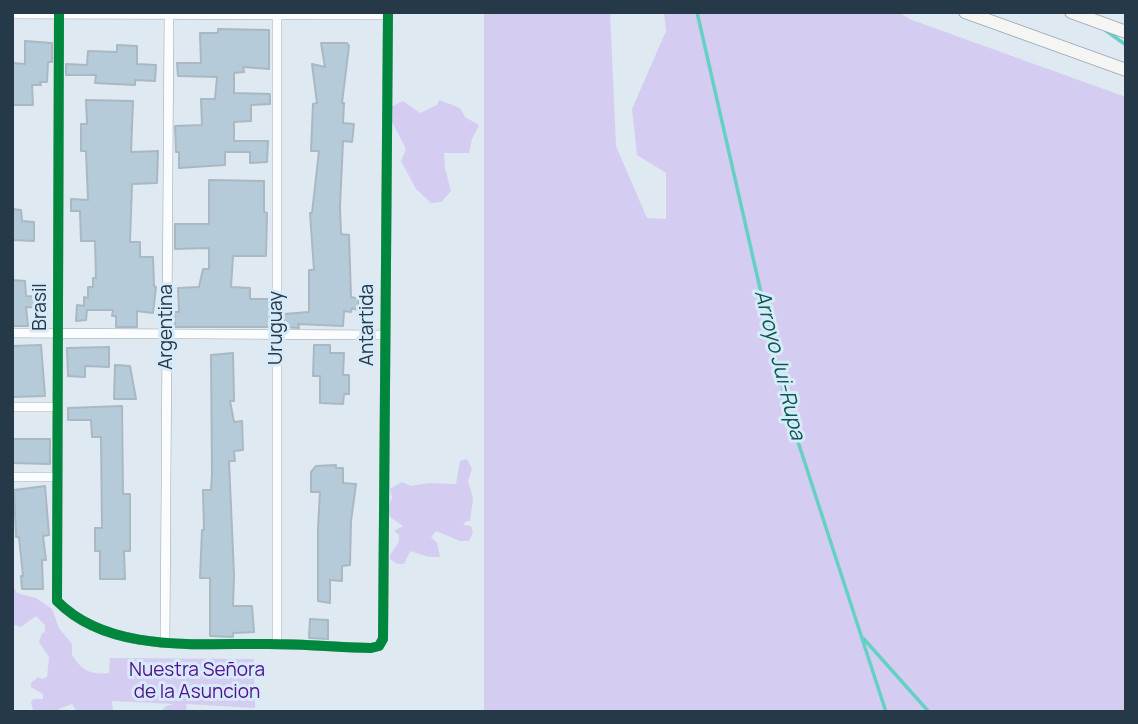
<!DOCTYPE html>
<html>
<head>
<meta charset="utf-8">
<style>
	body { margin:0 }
	#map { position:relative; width:1138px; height:724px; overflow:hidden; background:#dfe9f1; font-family:Manrope,sans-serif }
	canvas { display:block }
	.frame { position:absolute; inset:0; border:14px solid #253948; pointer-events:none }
</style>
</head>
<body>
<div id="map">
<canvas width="1138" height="724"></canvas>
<div class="frame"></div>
</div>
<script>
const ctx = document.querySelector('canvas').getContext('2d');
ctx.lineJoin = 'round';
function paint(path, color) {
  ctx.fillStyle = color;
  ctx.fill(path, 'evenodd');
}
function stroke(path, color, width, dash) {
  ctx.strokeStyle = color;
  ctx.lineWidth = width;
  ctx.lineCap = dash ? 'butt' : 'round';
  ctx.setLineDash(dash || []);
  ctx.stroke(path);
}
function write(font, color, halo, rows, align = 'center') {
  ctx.font = font + ' Manrope,sans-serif';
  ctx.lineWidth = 6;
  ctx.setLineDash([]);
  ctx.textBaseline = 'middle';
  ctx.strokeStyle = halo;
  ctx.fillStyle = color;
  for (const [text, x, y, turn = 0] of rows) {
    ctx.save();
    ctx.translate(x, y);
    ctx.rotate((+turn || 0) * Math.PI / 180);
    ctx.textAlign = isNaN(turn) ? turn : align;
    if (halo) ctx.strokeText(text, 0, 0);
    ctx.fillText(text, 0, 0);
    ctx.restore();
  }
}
paint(new Path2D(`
	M484,12H610L616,146L647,218L666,219V173L637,155L632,109L666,31L664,12H898L912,20L1126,97V712H484Z
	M439,100L460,108L465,117L479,125L472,139L469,153H444L445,168L451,191L441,202L431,203L416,189L401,161L406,149L391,120L389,108L403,101L420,113L437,105Z
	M467,459L472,469L468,481L473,498L470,521H466L463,525L471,526L473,532L469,541H460L436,531L431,537L437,543L440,557H429L410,551L404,564H397L390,559V555L399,542V535L394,531L403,526L390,517L387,508L392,498L390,489L402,482L411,486L429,483L456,484L460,461Z
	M12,584L17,593L36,598L52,609L59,628L72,644V655C82,671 91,675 109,673L110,658L254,659L255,708L186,704L187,712H160L166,706L174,704L112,701L113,712H77L72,704L59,709V712H34L31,703L33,699H43V694L31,687V683L38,677L42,679L47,677L49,657L39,642L42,633L45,632V625L36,616L21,627L12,624Z`), '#d4cdf1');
stroke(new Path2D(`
	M697,12L788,411L886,712
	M1105,30L1126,45
	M863,638L929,712`), '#67d0c4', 3.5);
const building = new Path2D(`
	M218,29L269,30V69L243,67L244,72L234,73V93L270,94V104L251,105V121L234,122V141H268L267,162L250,163V152H225V165L179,168V152H176L175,126L202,125L201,99H215L217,77L178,76L177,63H201L200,33H218Z
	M25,41L52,43V62H48L47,82H40L41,85H32L33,105H12V63L25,64Z
	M321,43H347L349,46L342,103H344L343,123L354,124L352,142L343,141L340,207L341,234L349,235L351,297L359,299L357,310L352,308L351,312L344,311L343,326L298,324L299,328L284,327V314L309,312V270H314L310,213H312L319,151H311L313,104L317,103L312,64L325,67Z
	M117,45L137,46V64L156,65L155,81L135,80V85L95,83L96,75H66V64L87,65L88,51L117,52Z
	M86,100L133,101L131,152L158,151L157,183L132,184L130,242H140V257H153L154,286L156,287L153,313L137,311V327H116V316H112L113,310H87L86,320L76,321L77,305L84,306V297L88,298V287H93V278H96L95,241H81L80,211H71V199L88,200L86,151H81V124H87Z
	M209,180L264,181V212L267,213L266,256H233L231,287L250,288V299H270V327H175L174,312H179L178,288L199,287L203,269H209V248L175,249V224H209Z
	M12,209L21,210L22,221L34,222V241L12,240Z
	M12,280L25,281L26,296L47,297L46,308L26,307L28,326H12Z
	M41,345L45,396L12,397V346Z
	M314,345H330V353H344L343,375H349V394H344L343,404L320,403V376H313Z
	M109,347V367L85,366V377L68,376L67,348Z
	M233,353L234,401H230L234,422L242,421L243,450L234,451L235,461H229L234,575L233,606H252L254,632L233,633V637L210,636V578H200L202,530H204L203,490H211L212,474L211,355Z
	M115,365L130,366L136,399H114Z
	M122,406L123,494H130V551H124L125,579H100V551H95V528H102L101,437H92L91,420H68V408Z
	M12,439H50V464L12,463Z
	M336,465V468H343V483L356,484L351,521L350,565L342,566V581L330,580V603L318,601V528L320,492H311V472L316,466Z
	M45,486L49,535L43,536L46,560H42L43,589H22L21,576H23L19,537H16L14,490Z
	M310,619L328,620V639L309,638Z`);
paint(building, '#b5cbda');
stroke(building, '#aab8c2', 2);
const street = new Path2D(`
	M59,12L57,601C109,654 200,643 268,644C302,644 337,647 371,648L379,646L383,639L388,12
	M277,12V644
	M12,14L388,15
	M12,333L385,335
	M12,407H58
	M12,477H57
	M165,642L169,12`);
const secondary = new Path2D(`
	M965,12L1126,70
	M1071,12L1126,32`);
stroke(street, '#9aa8b2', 10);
stroke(secondary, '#9aa8b2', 14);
stroke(street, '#fafcfd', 9);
stroke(secondary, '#f5f5f4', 12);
stroke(new Path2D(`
	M59,12L57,601C109,654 200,643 268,644C302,644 337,647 371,648L379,646L383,639L388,12`), '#00873e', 10);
write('19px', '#253948', '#d7eaf9', [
	["Brasil",41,307,-90],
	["Antartida",368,325,-90],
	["Argentina",167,327,-90],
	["Uruguay",277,328,-90]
]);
write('19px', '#53108e', '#d7eaf9', [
	["Nuestra Señora",197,671],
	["de la Asuncion",197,693]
]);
write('italic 21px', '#095a50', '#d7eaf9', [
	["Arroyo Jui-Rupa",779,365,76]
]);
</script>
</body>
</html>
